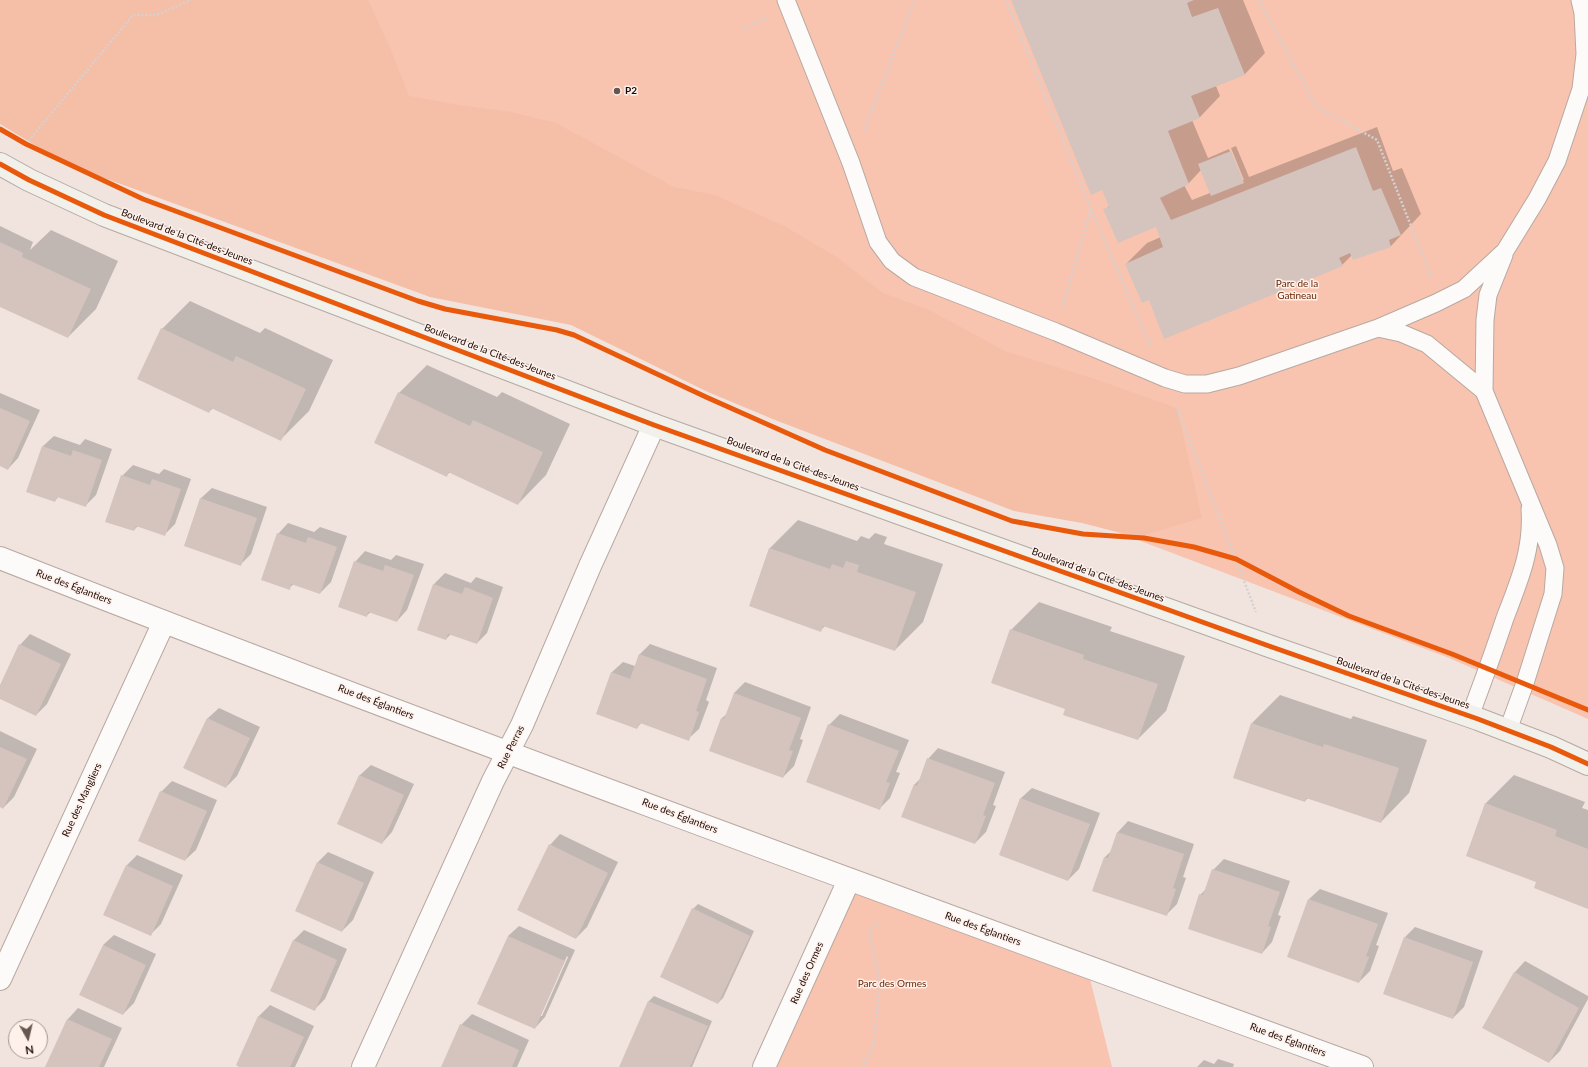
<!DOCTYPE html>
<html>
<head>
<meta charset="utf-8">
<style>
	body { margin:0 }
	#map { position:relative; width:1588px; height:1067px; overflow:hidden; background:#f1e4df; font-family:Lato,sans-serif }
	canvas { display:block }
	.north { position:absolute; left:8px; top:1019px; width:40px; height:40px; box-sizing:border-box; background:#fef1ec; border:1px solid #a4948f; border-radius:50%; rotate:172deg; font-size:11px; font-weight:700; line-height:16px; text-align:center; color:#1c0903 }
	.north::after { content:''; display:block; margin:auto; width:14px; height:18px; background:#675650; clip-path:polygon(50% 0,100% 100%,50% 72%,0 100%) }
</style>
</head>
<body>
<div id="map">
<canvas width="1588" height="1067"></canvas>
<div class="north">N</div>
</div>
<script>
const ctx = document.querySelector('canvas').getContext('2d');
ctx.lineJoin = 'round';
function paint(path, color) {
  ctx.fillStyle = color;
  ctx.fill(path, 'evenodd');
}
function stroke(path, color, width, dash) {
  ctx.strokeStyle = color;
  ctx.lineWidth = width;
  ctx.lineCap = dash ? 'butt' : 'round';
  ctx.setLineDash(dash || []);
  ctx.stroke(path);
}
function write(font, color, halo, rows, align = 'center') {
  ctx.font = font + ' Lato,sans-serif';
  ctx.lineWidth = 3;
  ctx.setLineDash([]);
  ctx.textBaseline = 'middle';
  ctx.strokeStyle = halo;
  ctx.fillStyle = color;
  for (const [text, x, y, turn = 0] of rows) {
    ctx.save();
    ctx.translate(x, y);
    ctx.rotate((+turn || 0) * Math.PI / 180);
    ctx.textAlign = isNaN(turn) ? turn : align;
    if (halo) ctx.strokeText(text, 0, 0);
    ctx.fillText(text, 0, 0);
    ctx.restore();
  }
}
paint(new Path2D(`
	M0,0H1588V719L1449,658L571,325Z
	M849,880L1087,967L1112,1067H764Z`), '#f8c4af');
paint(new Path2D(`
	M0,0H368L391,50L409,96L459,105L511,112L556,123L674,187L715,195L784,226L835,256L883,293L929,310L1005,351L1092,378L1177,408L1202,518L1144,535L1113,531L1082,523L1014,511L775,420L708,392L571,325L430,297L66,164L0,124Z`), '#f5bea6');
paint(new Path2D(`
	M1012,0H1243L1265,53L1245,74L1216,86L1220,96L1200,117L1192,120L1208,158L1229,149L1242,180H1244L1231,148L1236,146L1249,177L1377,127L1393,171L1402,168L1421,214L1391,246L1354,259L1352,255L1342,265L1150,299L1126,264L1147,243L1161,237L1157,226L1105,210L1110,205ZM1201,170L1210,193L1192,200L1184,185L1189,183Z
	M0,226L33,242L30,250L51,230L118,261L96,309L68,337L0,306Z
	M190,301L260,333L265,328L333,360L309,411L281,439L213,408L209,412L162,329Z
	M427,365L497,397L502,392L570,424L546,475L518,504L450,472L446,476L399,393Z
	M0,393L40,410L18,458L8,469L0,465Z
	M54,436L80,445L85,439L112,449L96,495L85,506L59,496L55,501L43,446Z
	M133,465L159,474L164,469L191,479L175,524L164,535L138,526L134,530L122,476Z
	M212,488L267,507L251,554L241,564L185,545L201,498Z
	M798,520L857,541L861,536L869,539L875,533L887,537L884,544L943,564L923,622L895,650L825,626L821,630L750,606L770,548Z
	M288,523L314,532L320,527L347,536L331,582L320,593L294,584L289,588L278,534Z
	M365,551L391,560L396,555L424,564L407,610L397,621L371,612L366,616L355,562Z
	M445,573L471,583L476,577L503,587L487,633L477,643L451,634L446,639L419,629L434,584Z
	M1039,602L1112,627L1110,631L1185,656L1166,711L1138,739L1067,708L1011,630Z
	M30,634L71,654L47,704L36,715L0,698V687L20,645Z
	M650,644L717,668L706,700L709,702L699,729L688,739L642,722L637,728L612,672L623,662L635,666L639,655Z
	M745,682L811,707L800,739L803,740L794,766L783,777L711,750L722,718L728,713L734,693Z
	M1280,695L1351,719L1353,716L1427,740L1409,793L1381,822L1308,798L1305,801L1252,723Z
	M219,708L260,727L237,776L226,787L185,767L208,718Z
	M840,714L909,740L896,772L900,773L890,798L879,809L829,725Z
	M0,731L37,749L14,797L3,808L0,806Z
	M938,748L1005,772L993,805L996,806L986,832L975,843L914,785L921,778L928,759Z
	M371,765L414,784L392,832L382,843L338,823L360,775Z
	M1514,775L1585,802L1582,808L1588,810V908L1537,882L1467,855L1486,803Z
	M172,781L217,800L196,850L185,860L161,792Z
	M1032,788L1100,813L1079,869L1068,880L1000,855L1021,798Z
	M1128,821L1194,844L1183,877L1186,878L1177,904L1166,915L1094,890L1105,857L1111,851L1118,832Z
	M560,834L618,862L587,927L576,938L550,845Z
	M328,852L374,872L353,920L342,931L318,862Z
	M137,855L183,875L161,924L150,935L105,915L127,865Z
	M1224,859L1290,881L1278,915L1281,916L1272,942L1262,953L1200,895L1207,888L1213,870Z
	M1320,889L1388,913L1376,945L1379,946L1370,971L1359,982L1309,899Z
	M698,904L754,931L723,998L718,1003L693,909Z
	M519,926L575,950L545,1017L535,1028L508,936ZM567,956L568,957L542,1016H539Z
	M1415,927L1483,951L1464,1007L1453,1018L1405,937Z
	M304,930L347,949L325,999L314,1010L293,941Z
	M114,935L156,954L134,1003L123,1014L103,945Z
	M1525,961L1588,996V999L1560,1051L1549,1062L1484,1027L1515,972Z
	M654,996L712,1021L692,1067H620L649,1001Z
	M270,1005L314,1026L295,1067H242L237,1065L259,1016Z
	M78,1008L122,1028L104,1067H46L68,1019Z
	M472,1014L529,1040L517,1067H442L461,1025Z
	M1218,1059L1234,1064L1233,1067H1197L1204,1060L1214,1064Z`), '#0003');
paint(new Path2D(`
	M1011,0H1194L1187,3L1192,17L1218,8L1245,75L1191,96L1200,118L1168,131L1189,184L1160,198L1171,220L1356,147L1373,191L1381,188L1401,235L1389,240L1391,247L1353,260L1350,253L1339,258L1343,266L1164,339L1149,300L1142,303L1125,264L1163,247L1156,227L1118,243L1103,209L1109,207L1102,190L1091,195Z
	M1231,151L1244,183L1211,196L1198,164Z
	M0,242L23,253L22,257L91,289L68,338L0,307Z
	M161,328L233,362L236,356L306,389L281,441L211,408L209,413L137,379Z
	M398,392L470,426L473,420L543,452L518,505L448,472L447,477L374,443Z
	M0,408L30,421L8,470L0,466Z
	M42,446L71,456L73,450L102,460L86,507L57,497L55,502L26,492Z
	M121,475L150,485L152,479L181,489L165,536L136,526L134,531L105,522Z
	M200,498L257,518L241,566L184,546Z
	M277,533L306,543L308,537L337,547L320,594L291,584L290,590L261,580Z
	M769,548L830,569L832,564L843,568L846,561L859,565L857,572L916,592L895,651L823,626L821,632L749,606Z
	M354,561L383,571L385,565L414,575L397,622L368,612L367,617L338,607Z
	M433,584L462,594L465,587L493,598L477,644L448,634L446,640L417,630Z
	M1010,629L1084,655L1083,659L1158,684L1138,740L1063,715L1065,709L991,683Z
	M19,644L61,664L36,716L0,699V685Z
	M639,654L707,679L696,711L699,712L689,741L640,723L637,729L596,714L611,672L630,679Z
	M734,693L801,718L789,750L793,751L783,778L709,751L721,718L724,719Z
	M207,718L250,738L226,788L183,768Z
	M1251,723L1323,747L1324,744L1399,768L1381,823L1306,798L1305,802L1233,778Z
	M828,724L899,751L886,782L890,783L880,810L806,782Z
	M0,747L27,759L3,809L0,807Z
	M927,758L995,783L983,815L986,816L975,844L901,817L914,784L917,786Z
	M359,775L404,795L382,844L337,824Z
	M160,791L207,811L185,861L138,841Z
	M1020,798L1090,824L1068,881L999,855Z
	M1485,803L1557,830L1555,836L1588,849V909L1534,888L1536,882L1466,856Z
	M1117,832L1184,854L1173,888L1176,889L1167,916L1092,891L1104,857L1108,858Z
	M549,844L608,873L576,939L517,910Z
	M317,862L364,883L342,932L295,911Z
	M126,865L173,886L151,936L103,915Z
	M1212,869L1280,892L1268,926L1271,927L1262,954L1188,929L1199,894L1203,895Z
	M1308,899L1378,924L1366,956L1369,957L1359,983L1287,957Z
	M692,908L750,936L718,1004L660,977Z
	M508,936L565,961L535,1029L477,1004Z
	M1404,937L1473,962L1453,1019L1383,994Z
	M293,940L337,960L315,1011L270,991Z
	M103,945L146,965L123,1015L79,995Z
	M1514,972L1579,1008L1549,1063L1482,1028Z
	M648,1001L708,1026L690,1067H619Z
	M258,1016L304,1037L290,1067H239L236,1065Z
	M67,1019L112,1039L99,1067H45Z
	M460,1024L519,1050L512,1067H441Z`), '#d4c4bd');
const lane = new Path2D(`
	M786,0L851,163L878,242L892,261L914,277L1056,332L1165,378L1185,384H1207L1239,376L1378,328L1436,303L1464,289L1505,251L1537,199L1557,161L1581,89L1585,54L1583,13L1580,0
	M1504,255L1488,295L1485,320L1484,391L1548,545L1555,568L1553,594L1525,683L1508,730
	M1378,328L1401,333L1427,344L1484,391
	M1470,716C1482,684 1494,651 1505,618C1519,581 1533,550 1530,509`);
const street = new Path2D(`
	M0,558C451,735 907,901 1362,1067
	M0,979L164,622
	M363,1067L493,781L522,725L590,566L654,425
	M764,1067L849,880`);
const secondary = new Path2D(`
	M0,164L29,180L104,215L654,425L1269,646L1478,719L1551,747L1588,764`);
stroke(lane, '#b8a8a1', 19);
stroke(street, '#b8a8a1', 24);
stroke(secondary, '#b8a8a1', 24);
stroke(new Path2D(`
	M1006,0L1091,209L1150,345
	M1259,0L1316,106L1377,140L1432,279
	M744,28L767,18
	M864,130L915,0
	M26,144L133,15H156L191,0
	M1062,308L1091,209
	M1176,406L1256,612
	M863,1067L873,1048L880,984L869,931L879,922`), '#d6d1d0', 2.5, [2, 2]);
stroke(lane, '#fdfbfa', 17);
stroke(street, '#fdfbfa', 22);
stroke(secondary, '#f2f0eb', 22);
stroke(new Path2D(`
	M0,129L26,144L143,199L418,301L445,309L557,330L574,335L706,397L825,450L1012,521L1083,534L1144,538L1194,547L1236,559L1299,592L1349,616L1452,654L1588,710
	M0,164L29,180L104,215L654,425L1269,646L1478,719L1551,747L1588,764`), '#e8590c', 5);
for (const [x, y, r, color] of [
	[617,91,4,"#675650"]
]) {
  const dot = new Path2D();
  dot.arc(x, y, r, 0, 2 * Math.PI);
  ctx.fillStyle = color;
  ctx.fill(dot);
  stroke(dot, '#fef1ec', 1.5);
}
write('bold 10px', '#1c0903', '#fef1ec', [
	["P2",625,91]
], 'left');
write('10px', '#1c0903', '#fef1ec', [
	["Boulevard de la Cité-des-Jeunes",187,237,21],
	["Boulevard de la Cité-des-Jeunes",490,352,21],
	["Boulevard de la Cité-des-Jeunes",793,464,20],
	["Boulevard de la Cité-des-Jeunes",1098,575,20],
	["Rue des Églantiers",74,587,21],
	["Boulevard de la Cité-des-Jeunes",1403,683,19],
	["Rue des Églantiers",376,702,21],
	["Rue Perras",511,747,-63],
	["Rue des Mangliers",82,800,-65],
	["Rue des Églantiers",680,816,21],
	["Rue des Églantiers",983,929,20],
	["Rue des Ormes",807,973,-66],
	["Rue des Églantiers",1288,1040,20]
]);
write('10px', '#692400', '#fef1ec', [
	["Parc de la",1297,284],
	["Gatineau",1297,296],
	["Parc des Ormes",892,984]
]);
</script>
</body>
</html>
